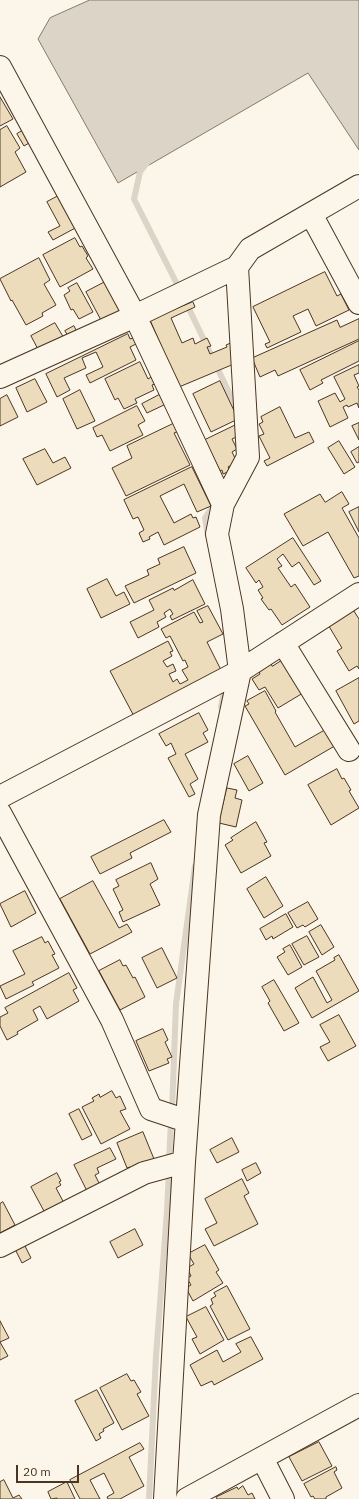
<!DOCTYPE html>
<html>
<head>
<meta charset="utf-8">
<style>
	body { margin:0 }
	#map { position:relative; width:359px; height:1499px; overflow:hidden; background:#fbf6e9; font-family:"IBM Plex Sans",sans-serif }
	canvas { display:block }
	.scale { position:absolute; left:16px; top:1465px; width:63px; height:18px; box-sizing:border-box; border:2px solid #4a3520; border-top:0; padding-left:5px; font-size:12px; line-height:14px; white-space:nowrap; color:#4a3520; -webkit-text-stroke:3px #fbf6e9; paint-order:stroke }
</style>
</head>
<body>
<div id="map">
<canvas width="359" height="1499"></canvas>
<div class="scale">20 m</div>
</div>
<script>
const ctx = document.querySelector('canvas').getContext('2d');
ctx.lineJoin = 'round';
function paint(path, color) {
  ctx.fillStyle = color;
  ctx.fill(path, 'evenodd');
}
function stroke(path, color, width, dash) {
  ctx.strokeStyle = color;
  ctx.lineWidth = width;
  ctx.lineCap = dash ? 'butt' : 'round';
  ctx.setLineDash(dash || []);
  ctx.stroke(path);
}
const water = new Path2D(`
	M90,0H359V150L308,73L118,183L38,39L50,18Z`);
paint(water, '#dcd4c6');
stroke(water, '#887966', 1);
stroke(new Path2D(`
	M147,163L140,172L134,199L180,290L237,409
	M208,536L205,518L214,505
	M221,707L225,685
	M172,1112L176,1004L195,866
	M169,1162L171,1121
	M149,1499L156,1356L167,1211L169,1171`), '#dcd4c6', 6);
const building = new Path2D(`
	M0,97L13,119L0,126Z
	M7,126L20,148L15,152L26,172L0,187V130Z
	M27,128L34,140L24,146L17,134Z
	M64,193L79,226L53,240L48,232L60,226L47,202Z
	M75,238L80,247L82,246L88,256L86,258L93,269L60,287L43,255Z
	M39,258L50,280L44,284L56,305L42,313L43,316L26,325L12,300L11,301L0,279Z
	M325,272L337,296L341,294L349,310L316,326L308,309L293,316L301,332L267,348L265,344L270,342L253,307Z
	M107,281L124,313L103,324L86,292Z
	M77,283L93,312L79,319L73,309L71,310L64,295L70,291L68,288Z
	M193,302L195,307L171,318L182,343L193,338L195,344L207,338L211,346L207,347L210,354L227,347L226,345L233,342L241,361L179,387L150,320Z
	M359,319V339L278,376L275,370L260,377L252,358L337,320L340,327Z
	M55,323L65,340L40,353L31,336Z
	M74,326L78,334L70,339L65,331Z
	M128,334L130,339L133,338L136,344L130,347L136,360L90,383L86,375L103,367L96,352L82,358L86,368L64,378L70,390L57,397L46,374Z
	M359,341V361L321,380L323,383L310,390L300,370Z
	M140,362L148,379L151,377L155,384L152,385L154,390L135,399L137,403L124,409L118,398L115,400L105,379Z
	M359,365V373L354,375L359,386L357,387L359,390V408L357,403L348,407L347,405L343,407L348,418L330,427L318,401L335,393L340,402L345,399L334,377Z
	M35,379L47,402L27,412L16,388Z
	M220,381L238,419L211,432L193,394Z
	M80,390L95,421L77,429L63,399Z
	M161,394L166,404L147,413L142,404Z
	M7,395L18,417L0,426V399Z
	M137,406L145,421L138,425L143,435L110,451L102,435L97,437L93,428Z
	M280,407L295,438L309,432L314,442L267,466L264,461L270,458L259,436L264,434L259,424L263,422L261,417Z
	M175,423L179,431L174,433L190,465L126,496L112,468L132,458L127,446Z
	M359,423V440L352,426Z
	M238,424L243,434L232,439L237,449L232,452L237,462L228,467L230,471L223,474L222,470L220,471L205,440Z
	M339,441L355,467L344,474L328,448Z
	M359,447V462L357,463L351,452Z
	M45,449L53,463L65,457L71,468L37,485L23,459Z
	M192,467L211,506L197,512L184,484L160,496L174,523L191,514L193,518L196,517L200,527L164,545L158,532L149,537L150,539L143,542L139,533L144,530L138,517L133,519L124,500Z
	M342,492L349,504L342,508L359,538V576L354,578L328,532L303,546L284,514L320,494L325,502Z
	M359,507V532L349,512Z
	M293,538L321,581L314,585L299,562L292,567L283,554L277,559L282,566L278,568L291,587L295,584L310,607L282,625L271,609L269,610L261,599L263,598L258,590L263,587L259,580L256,583L246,568Z
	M184,547L196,573L134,603L125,586L149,575L147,570L160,564L158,559Z
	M107,579L116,596L124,592L130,604L101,618L87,589Z
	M193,580L205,604L172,620L170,616L173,614L170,609L164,613L166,617L157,622L159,627L138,638L130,622L154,610L149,600L173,588L174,590Z
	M208,606L223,634L207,642L223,674L136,720L110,671L168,641L173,651L170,652L172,656L163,661L167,667L173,664L176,671L169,674L173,682L177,679L180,684L188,680L182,670L188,667L185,660L183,661L170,636L166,638L161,629L194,612L200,623L203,622L197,611Z
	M352,608L359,619V669L357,666L349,671L337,651L342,648L327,623Z
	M289,656L303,693L278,708L265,687L259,690L252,679L260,674L258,669L270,662L272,666Z
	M359,678V721L354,724L336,691Z
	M265,691L276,711L275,712L295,747L328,728L338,744L285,775L245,706L249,704L247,701Z
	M199,713L208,730L203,733L208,742L185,754L198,779L190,784L195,794L189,797L168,758L176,754L171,743L166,746L159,734Z
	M248,756L263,783L249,791L234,764Z
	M337,769L342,779L344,778L351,790L349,791L359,808L331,825L308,785Z
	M227,788L237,790L235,798L242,800L236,827L219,823Z
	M164,820L171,832L130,853L132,858L100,874L91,857Z
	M256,822L267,842L264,843L271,856L241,873L225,845L233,840L231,838Z
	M151,863L158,879L150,884L160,905L123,922L119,912L123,910L113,889L119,886L116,880Z
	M266,877L283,906L264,918L247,889Z
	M93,881L119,928L127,924L132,932L90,954L60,899Z
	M25,891L36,913L11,927L0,904Z
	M308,902L318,919L305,927L303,925L297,928L288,913Z
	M286,914L293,927L273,939L272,936L266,940L260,929Z
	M321,925L334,947L322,955L309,932Z
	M307,936L319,957L304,965L292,944Z
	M42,937L45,943L48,941L55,954L52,955L59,968L32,982L34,985L6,999L0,986L25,974L13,951Z
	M290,945L302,967L288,975L277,957L285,952L283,949Z
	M162,948L177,978L157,988L142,958Z
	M339,955L359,991L312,1018L295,988L313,977L327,1003L332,1000L316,971L335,960L334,958Z
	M120,960L123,966L126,965L133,978L135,977L145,997L120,1010L99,971Z
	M69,973L77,988L73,990L79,1001L47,1019L40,1006L33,1010L38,1020L17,1032L18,1034L7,1040L0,1026V1017L8,1013L5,1008Z
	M274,980L299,1023L284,1031L268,1003L270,1001L262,987Z
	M339,1015L356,1046L328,1061L320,1047L330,1042L320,1025Z
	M163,1029L168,1040L165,1042L172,1057L167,1059L169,1063L149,1071L136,1041Z
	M112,1091L116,1098L120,1096L126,1109L120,1111L130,1129L101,1144L82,1107L94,1101L92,1098L99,1094L100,1097Z
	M79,1109L92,1135L82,1140L69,1114Z
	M143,1132L154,1159L131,1169L130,1167L127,1168L117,1143Z
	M232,1138L239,1152L217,1163L210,1150Z
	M110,1148L116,1159L97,1168L99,1173L95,1175L100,1185L87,1191L74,1165Z
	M256,1163L261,1173L247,1181L242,1170Z
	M57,1173L61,1181L59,1182L61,1185L56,1188L64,1203L45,1213L31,1187Z
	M242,1179L249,1193L244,1196L258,1224L214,1246L205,1229L217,1223L205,1199Z
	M3,1202L15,1225L0,1233V1204Z
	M135,1229L143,1245L118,1258L110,1242Z
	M24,1244L31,1258L22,1263L15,1249Z
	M205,1245L219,1270L216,1272L223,1283L193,1301L186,1288L191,1285L187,1278L191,1276L187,1268L194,1264L188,1254Z
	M227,1286L250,1329L228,1340L210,1306L213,1304L211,1299L216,1296L214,1293Z
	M206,1307L224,1340L200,1354L192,1339L197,1337L186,1317Z
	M0,1321L9,1338L0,1342L8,1356L0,1360Z
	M251,1337L263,1359L214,1385L212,1381L201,1386L190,1365L217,1350L223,1362L241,1352L236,1344Z
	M127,1374L131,1381L134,1380L141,1392L137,1394L149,1416L122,1430L100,1388Z
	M97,1390L114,1423L103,1429L104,1431L99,1434L101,1438L96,1441L75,1401Z
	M319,1442L332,1466L302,1481L289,1457Z
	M140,1443L144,1449L129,1457L144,1486L120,1499H108L107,1497L114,1493L104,1473L90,1480L100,1499H80L70,1480Z
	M336,1467L337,1470L334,1472L342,1488L326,1497V1499H315L313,1496L311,1497L304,1484Z
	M4,1480L13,1498L19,1495L22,1499H0V1482Z
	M67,1482L75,1499H57V1498L51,1499L48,1492Z
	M243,1486L248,1495L252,1493L255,1499H217L216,1497L237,1487L238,1489Z`);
paint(building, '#ecdcbc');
stroke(building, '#4a3520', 1);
const minor = new Path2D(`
	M0,67L135,316L223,504
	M311,214L359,303
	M0,377L135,316L237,267L250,249L359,186
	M283,643L349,750
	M0,797L240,671L359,594
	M0,813L112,1020L151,1109L187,1121
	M0,1246L144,1173L184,1162
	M262,1458L283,1499
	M165,1499L184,1162L209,815L240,671L232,609L217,534L223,504L248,457L237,267
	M187,1499L359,1405`);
stroke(minor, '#4a3520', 24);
stroke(minor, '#fbf6e9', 22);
</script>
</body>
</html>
